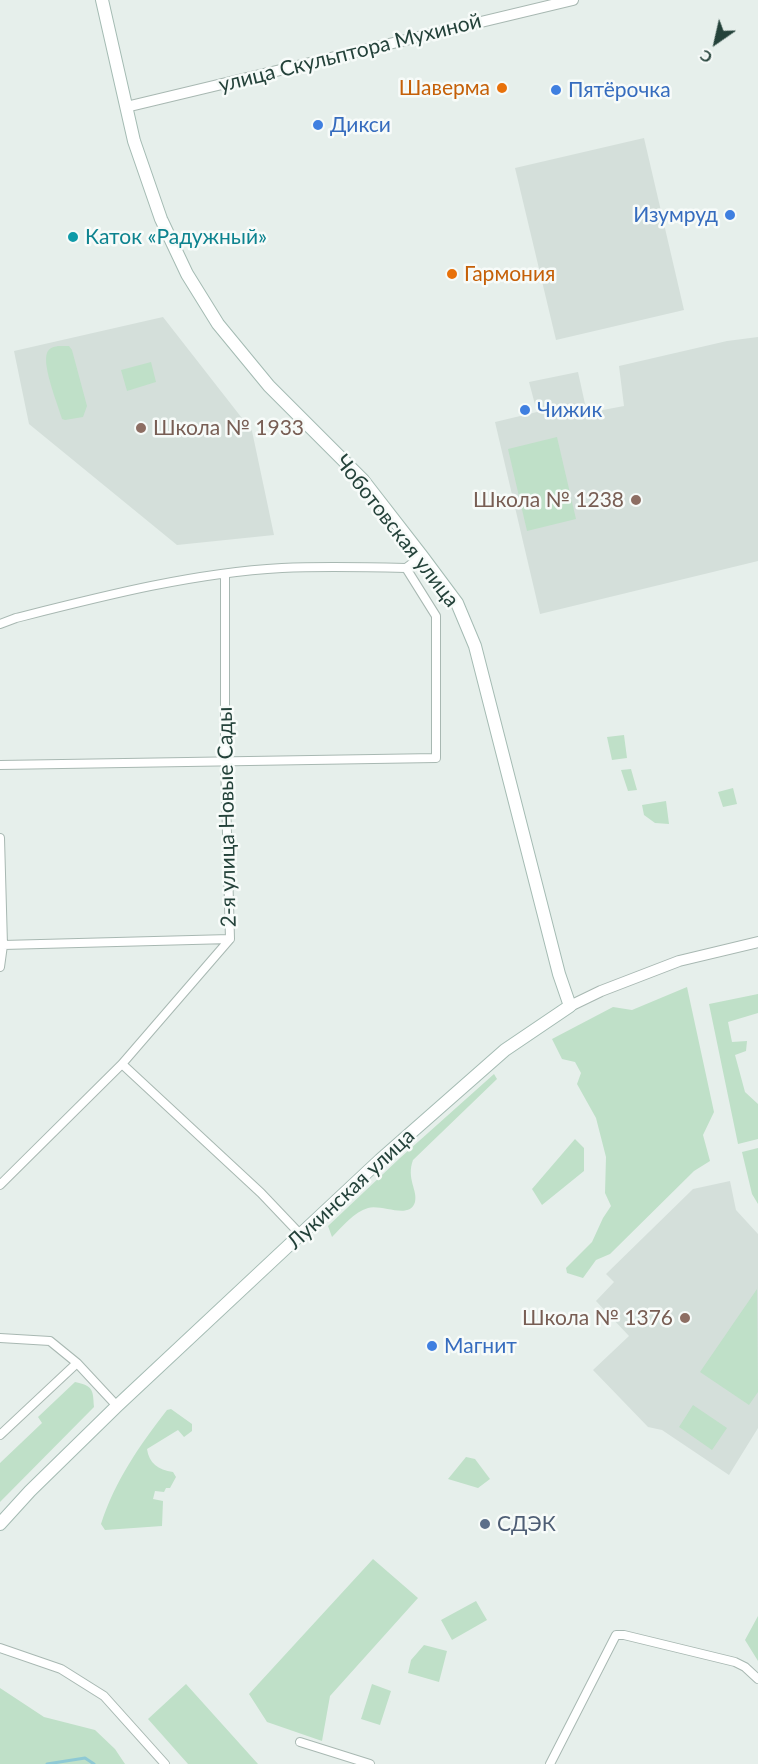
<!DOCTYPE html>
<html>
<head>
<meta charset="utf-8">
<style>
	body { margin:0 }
	#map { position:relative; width:758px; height:1764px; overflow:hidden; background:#e6efeb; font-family:Lato,sans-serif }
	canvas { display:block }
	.north { position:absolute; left:686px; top:12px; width:60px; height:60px; -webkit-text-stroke:4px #f7fbf9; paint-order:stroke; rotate:214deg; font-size:16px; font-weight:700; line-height:24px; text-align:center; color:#24423a }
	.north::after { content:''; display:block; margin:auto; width:21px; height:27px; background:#24423a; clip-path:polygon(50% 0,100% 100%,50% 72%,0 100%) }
</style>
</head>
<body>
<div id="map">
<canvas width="758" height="1764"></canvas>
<div class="north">С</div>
</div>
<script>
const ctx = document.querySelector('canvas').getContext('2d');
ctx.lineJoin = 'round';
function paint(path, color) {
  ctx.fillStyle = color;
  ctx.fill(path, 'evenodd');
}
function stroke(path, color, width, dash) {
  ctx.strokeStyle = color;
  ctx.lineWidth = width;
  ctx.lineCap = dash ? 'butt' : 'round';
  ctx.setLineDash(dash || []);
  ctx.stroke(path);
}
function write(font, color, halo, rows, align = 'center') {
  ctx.font = font + ' Lato,sans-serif';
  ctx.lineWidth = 5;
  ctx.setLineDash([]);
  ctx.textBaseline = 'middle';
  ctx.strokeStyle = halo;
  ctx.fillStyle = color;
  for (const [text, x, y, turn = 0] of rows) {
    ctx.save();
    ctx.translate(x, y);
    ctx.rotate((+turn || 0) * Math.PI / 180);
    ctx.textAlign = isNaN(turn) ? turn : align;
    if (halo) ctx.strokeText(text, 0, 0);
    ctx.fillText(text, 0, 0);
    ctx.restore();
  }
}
paint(new Path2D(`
	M644,138L684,310L556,340L515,168Z
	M163,317L252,431L274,535L177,545L29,424L14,351Z
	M758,337V561L540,614L495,422L537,412L529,382L578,372L587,413L624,406L619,366L727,341Z
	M730,1181L736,1210L758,1234V1428L729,1475L662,1430L648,1427L593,1370L629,1336L596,1301L614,1282L606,1274L693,1189Z`), '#d4dfda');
paint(new Path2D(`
	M58,346H69L72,350L87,406L83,417L65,420L62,419C58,405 42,366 47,353C49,348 53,347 58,346Z
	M151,362L156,382L127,391L121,370Z
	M557,437L576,519L527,531L508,449Z
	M624,735L627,758L612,760L607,737Z
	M631,769L637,790L628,791L621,770Z
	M733,788L737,804L723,807L718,792Z
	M666,801L669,824L655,823L644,815L642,805Z
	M687,987L714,1112L703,1135L710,1161L694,1171L610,1254L596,1260L583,1278L567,1273L566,1268L592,1242L603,1218L611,1206L605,1193L606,1157L596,1118L577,1084L581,1073L575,1062L562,1059L552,1039L613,1007L632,1010Z
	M758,994V1013L728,1022L732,1042L747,1041L746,1051L735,1055L745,1092L758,1104V1139L738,1144L709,1004Z
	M494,1074L497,1079L413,1160C406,1179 418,1190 415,1202C410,1220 382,1204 368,1208C354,1212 342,1227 332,1237L328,1226L400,1158Z
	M575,1139L584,1148V1171L542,1205L532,1189Z
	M758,1148V1204L752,1194L742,1152Z
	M757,1289L758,1392L749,1405L700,1372Z
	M75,1382C93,1386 93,1389 94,1407L0,1502V1463L42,1423L38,1417Z
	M693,1405L727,1428L712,1450L679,1427Z
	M171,1409L192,1424V1431L184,1437L178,1430L147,1449C149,1463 158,1470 173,1472L176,1477L170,1488H166L164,1492L155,1491L153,1499L163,1501L162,1526L105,1530L101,1524C115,1481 139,1446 167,1410Z
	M466,1457L475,1459L490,1479L478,1488L448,1479Z
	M373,1559L418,1598L330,1696L322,1741L267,1722L249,1694Z
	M476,1601L487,1620L452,1640L441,1620Z
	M758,1616V1661L745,1640Z
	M424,1645L447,1651L439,1682L408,1673L411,1660Z
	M186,1684L258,1764H188L148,1719Z
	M372,1684L391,1691L380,1725L361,1719Z
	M0,1688L44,1717L95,1730L115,1749L125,1764H0Z`), '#bfe0c8');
stroke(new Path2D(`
	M47,1764L85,1758L94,1764`), '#8ec9d4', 3);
const minor = new Path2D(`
	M0,624L16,618C103,596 192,573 282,568C323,566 365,567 406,568L422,556
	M0,765L436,758V616L406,568
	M0,838L3,945L0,967
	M3,945L230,939
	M122,1064L261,1193L300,1234
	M0,1185L122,1064L230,939L225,762V574
	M0,1338L50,1341L77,1363L117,1406
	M0,1435L77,1363
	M0,1648L61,1669L104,1696L165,1764
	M300,1742L370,1764
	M550,1764L616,1635H624L735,1662L745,1667L758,1679`);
const tertiary = new Path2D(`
	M126,107L573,0
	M570,1006L601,991L679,961L758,942`);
const secondary = new Path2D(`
	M0,1524L30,1491L117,1406L380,1160L505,1050L570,1006L559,974L475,646L457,603L422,556L363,480L269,386L218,324L187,274L161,219L134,141L102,0`);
stroke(minor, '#a8b8b2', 10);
stroke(tertiary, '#a8b8b2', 12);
stroke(secondary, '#a4bbb3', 14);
stroke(minor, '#fff', 8);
stroke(tertiary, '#fff', 10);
stroke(secondary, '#fff', 12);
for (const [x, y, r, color] of [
	[502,88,6,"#e8710a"],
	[556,90,6,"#3f7fe0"],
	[318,125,6,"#3f7fe0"],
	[730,215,6,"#3f7fe0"],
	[73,237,6,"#0f9aa8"],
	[452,274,6,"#e8710a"],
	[525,410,6,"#3f7fe0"],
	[141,428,6,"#8d6e63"],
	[636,500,6,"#8d6e63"],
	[685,1318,6,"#8d6e63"],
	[432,1346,6,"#3f7fe0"],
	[485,1524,6,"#5c6f8a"]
]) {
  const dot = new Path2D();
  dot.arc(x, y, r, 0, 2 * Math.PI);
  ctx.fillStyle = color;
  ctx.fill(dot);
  stroke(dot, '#f7fbf9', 2);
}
write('21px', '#24423a', '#f7fbf9', [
	["улица Скульптора Мухиной",350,53,-14],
	["Чоботовская улица",397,531,52],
	["2-я улица Новые Сады",227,817,-91],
	["Лукинская улица",351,1189,-43]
]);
write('21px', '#c56008', '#f7fbf9', [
	["Шаверма",490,88],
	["Гармония",464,274,"left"]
], 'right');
write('21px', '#366cbe', '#f7fbf9', [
	["Пятёрочка",568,90],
	["Дикси",330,125],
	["Изумруд",718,215,"right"],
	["Чижик",537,410],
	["Магнит",444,1346]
], 'left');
write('21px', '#0d838f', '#f7fbf9', [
	["Каток «Радужный»",85,237]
], 'left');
write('21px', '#785e54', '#f7fbf9', [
	["Школа № 1933",153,428,"left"],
	["Школа № 1238",624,500],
	["Школа № 1376",673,1318]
], 'right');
write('21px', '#4e5e75', '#f7fbf9', [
	["СДЭК",497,1524]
], 'left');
</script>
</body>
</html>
